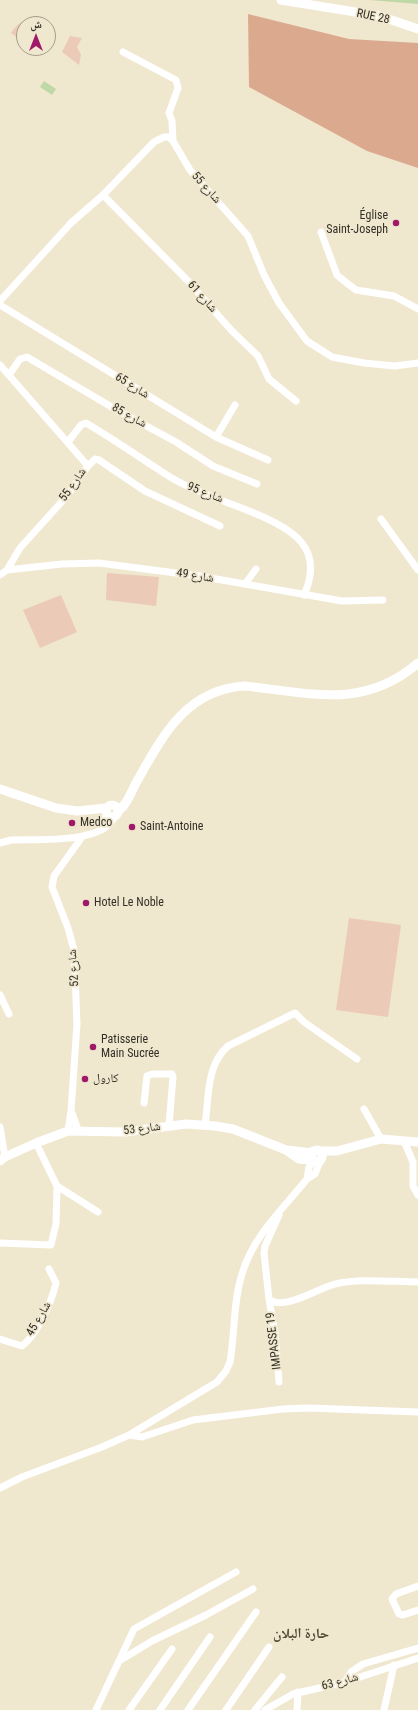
<!DOCTYPE html>
<html>
<head>
<meta charset="utf-8">
<style>
	body { margin:0 }
	#map { position:relative; width:418px; height:1710px; overflow:hidden; background:#f0e7cf; font-family:"Roboto Condensed","Noto Naskh Arabic",sans-serif }
	canvas { display:block }
	.north { position:absolute; left:16px; top:16px; width:40px; height:40px; box-sizing:border-box; background:#f0e7cf; border:1px solid #a49d8b; border-radius:50%; rotate:0deg; font-size:11px; font-weight:700; line-height:16px; text-align:center; color:#322f26 }
	.north::after { content:''; display:block; margin:auto; width:14px; height:18px; background:#9f1968; clip-path:polygon(50% 0,100% 100%,50% 72%,0 100%) }
</style>
</head>
<body>
<div id="map">
<canvas width="418" height="1710"></canvas>
<div class="north">ش</div>
</div>
<script>
const ctx = document.querySelector('canvas').getContext('2d');
ctx.lineJoin = 'round';
function paint(path, color) {
  ctx.fillStyle = color;
  ctx.fill(path, 'evenodd');
}
function stroke(path, color, width, dash) {
  ctx.strokeStyle = color;
  ctx.lineWidth = width;
  ctx.lineCap = dash ? 'butt' : 'round';
  ctx.setLineDash(dash || []);
  ctx.stroke(path);
}
function write(font, color, halo, rows, align = 'center') {
  ctx.font = font + ' "Roboto Condensed","Noto Naskh Arabic",sans-serif';
  ctx.lineWidth = 3.5;
  ctx.setLineDash([]);
  ctx.textBaseline = 'middle';
  ctx.strokeStyle = halo;
  ctx.fillStyle = color;
  for (const [text, x, y, turn = 0] of rows) {
    ctx.save();
    ctx.translate(x, y);
    ctx.rotate((+turn || 0) * Math.PI / 180);
    ctx.textAlign = isNaN(turn) ? turn : align;
    if (halo) ctx.strokeText(text, 0, 0);
    ctx.fillText(text, 0, 0);
    ctx.restore();
  }
}
paint(new Path2D(`
	M32,18L41,20L40,24H24L23,42L11,33C17,24 22,20 32,18Z
	M70,36L82,38L77,47L81,55L79,65L62,52Z
	M107,573L159,577L156,606L106,600Z
	M61,595L77,632L40,648L23,610Z
	M349,918L401,925L388,1017L336,1010Z`), '#eccab8');
paint(new Path2D(`
	M248,14L349,39L418,43V168L367,151L249,87Z`), '#dbaa8e');
paint(new Path2D(`
	M369,0H418V4Z
	M44,81L56,89L52,95L40,87Z`), '#bfd8a7');
stroke(new Path2D(`
	M123,52L176,80L178,88L169,113L172,121L173,141
	M103,195L189,282L231,330L258,356L269,379L296,401
	M321,232L337,275L348,284L356,290L394,296L418,309
	M0,301L71,223L103,195L154,142L164,137H169L173,141L190,170L248,236L264,275L279,303L307,341L332,357L364,363L395,366L418,363
	M0,305L216,437L268,460
	M0,365L88,466L66,497L20,548L7,570L0,575
	M9,375L20,359L27,357L115,409L176,442L213,466L257,484
	M216,437L235,405
	M68,442L81,425L86,423C108,436 129,450 150,464C160,470 170,478 181,483C204,495 230,503 254,513C293,529 325,548 304,595
	M88,466L95,459L99,460L145,491L220,526
	M381,519L418,570
	M7,570L62,564L99,563L199,576L342,601L383,600
	M245,584L256,569
	M103,828V823L107,815
	M0,843L11,840C36,839 104,844 114,817
	M0,995L9,1014
	M144,1103L147,1076L152,1074H172L173,1077L169,1125
	M364,1109L381,1139
	M72,1113L78,1130
	M205,1125C209,1098 206,1065 228,1046L295,1013L304,1022L357,1059
	M0,1127L5,1157
	M68,1131L71,1111L77,1024L74,950L68,928L52,887L54,876L82,837
	M404,1141L413,1162V1186L418,1195
	M36,1143L57,1186L98,1212
	M307,1179L309,1167L313,1161
	M279,1215L265,1246L264,1253L269,1299C281,1311 314,1291 329,1286C354,1277 391,1282 418,1282
	M0,1243L51,1245L56,1224L57,1186
	M269,1299L275,1334L279,1382
	M0,1339L22,1346C37,1335 52,1301 56,1283L49,1269
	M129,1435L142,1437L193,1420L283,1409L308,1408L418,1412
	M0,1488L22,1477L102,1447L129,1435L217,1382L226,1371L230,1362C235,1333 233,1302 242,1274C253,1236 283,1209 307,1179L315,1174L320,1161
	M418,1586L396,1594L392,1599L399,1614L403,1615L418,1610
	M119,1661L152,1641L206,1615L253,1589
	M345,1682L351,1672L363,1664L418,1648
	M96,1710L134,1629L236,1572
	M129,1710L172,1649
	M160,1710L210,1637
	M188,1710L256,1612
	M226,1710L269,1647
	M255,1710L282,1677
	M265,1710L293,1694L345,1682L418,1658
	M297,1710L298,1692
	M384,1710L394,1665`), '#fff', 7);
stroke(new Path2D(`
	M281,0L380,16L418,29
	M0,789L56,808L77,811L106,808
	M106 811a6 6 0 1 1 12 0a6 6 0 1 1-12 0Z
	M118,811C127,805 131,792 136,783C162,737 186,689 245,686C310,693 364,710 418,663
	M287,1150L312,1153
	M320,1151H337L381,1139L418,1142
	M0,1161L5,1157L36,1143L68,1131L125,1132L186,1124L215,1126L233,1129L286,1150L299,1159L320,1161L322,1158V1152L318,1150L313,1151L311,1156L313,1160`), '#fff', 9);
for (const [x, y, r, color] of [
	[396,223,4,"#9f1968"],
	[72,823,4,"#9f1968"],
	[132,827,4,"#9f1968"],
	[86,903,4,"#9f1968"],
	[93,1047,4,"#9f1968"],
	[85,1079,4,"#9f1968"]
]) {
  const dot = new Path2D();
  dot.arc(x, y, r, 0, 2 * Math.PI);
  ctx.fillStyle = color;
  ctx.fill(dot);
  stroke(dot, '#f0e7cf', 1.5);
}
write('12px', '#322f26', '#f0e7cf', [
	["RUE 28",373,17,12],
	["شارع 55",206,188,48],
	["شارع 61",202,297,48],
	["شارع 65",132,386,32],
	["شارع 85",129,416,29],
	["شارع 55",73,485,-55],
	["شارع 95",205,493,21],
	["شارع 49",195,576,9],
	["شارع 52",74,968,-94],
	["شارع 53",142,1129,-7],
	["شارع 45",39,1319,-60],
	["IMPASSE 19",274,1341,-97],
	["شارع 63",340,1682,-15]
]);
write('12px', '#322f26', '#f0e7cf', [
	["Église",388,216,"right"],
	["Saint-Joseph",388,230,"right"],
	["Medco",80,823],
	["Saint-Antoine",140,827],
	["Hotel Le Noble",94,903],
	["Patisserie",101,1040],
	["Main Sucrée",101,1054],
	["كارول",93,1079]
], 'left');
write('bold 14px', '#524a36', '#f0e7cf', [
	["حارة البلان",301,1634]
]);
</script>
</body>
</html>
